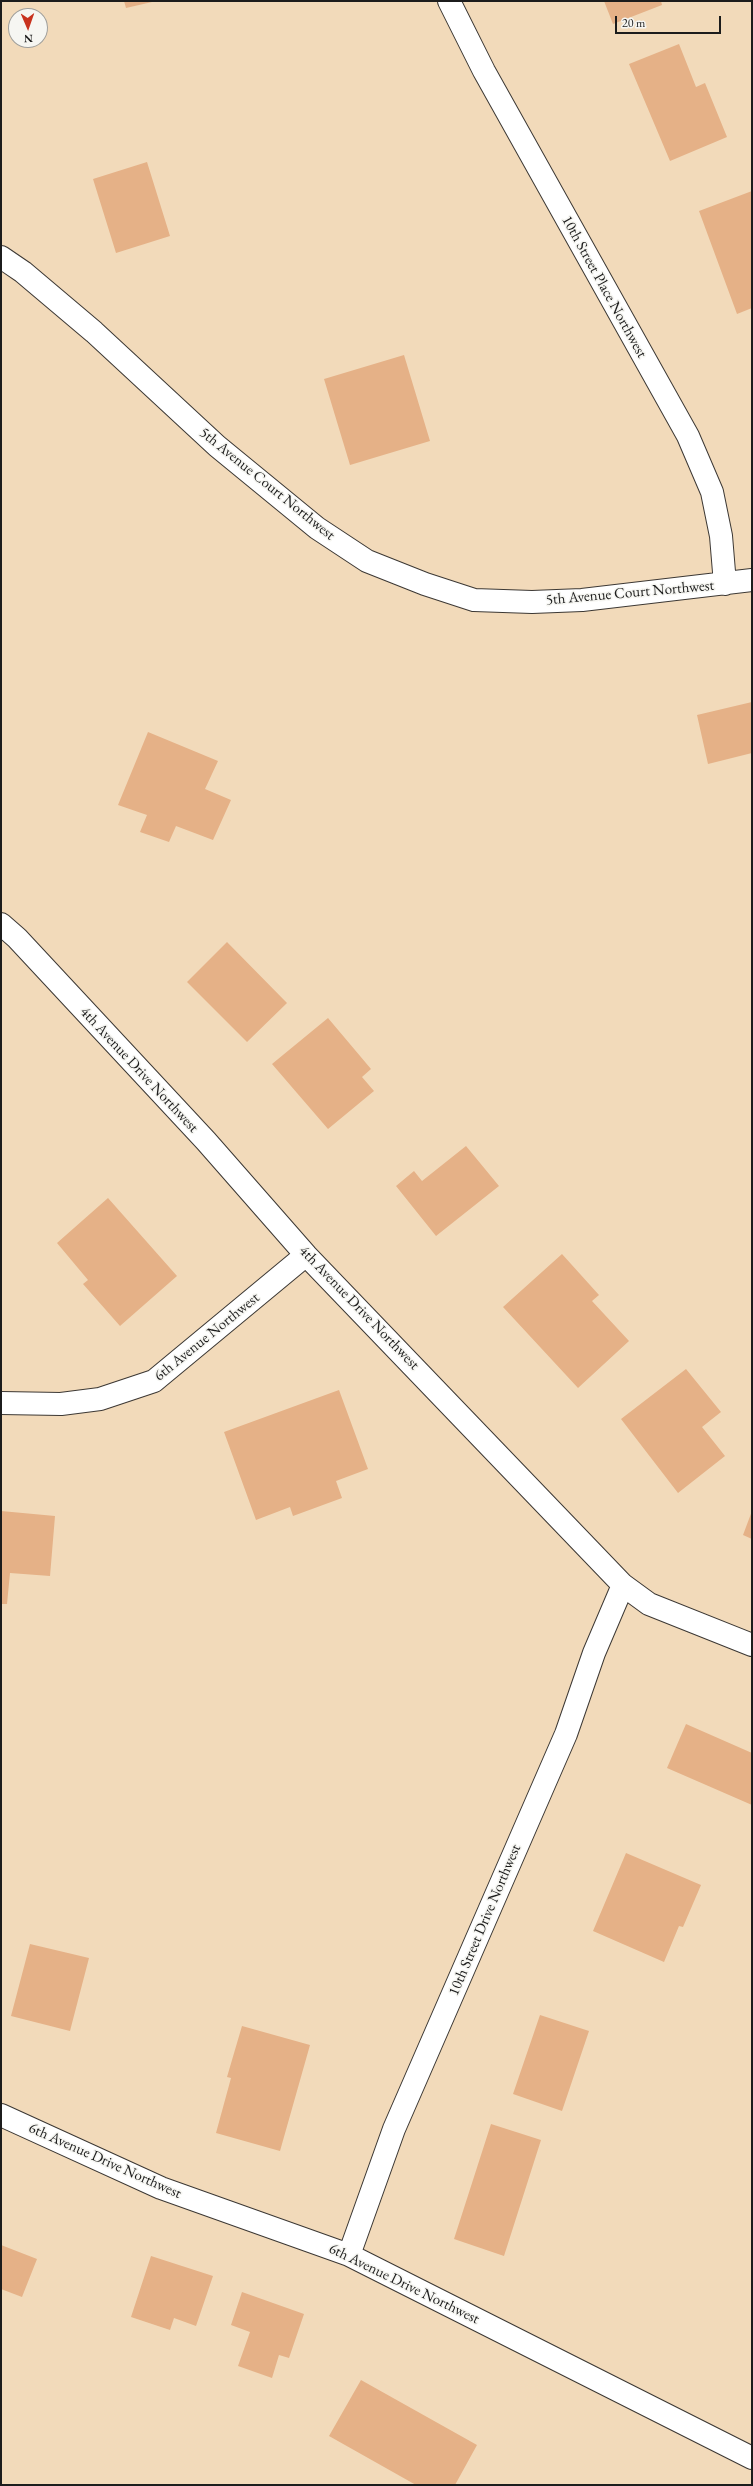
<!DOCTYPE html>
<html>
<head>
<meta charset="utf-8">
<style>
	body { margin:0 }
	#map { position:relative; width:753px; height:2486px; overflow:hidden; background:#f2daba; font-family:"EB Garamond",serif }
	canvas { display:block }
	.frame { position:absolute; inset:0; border:2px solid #1c1c1c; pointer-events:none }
	.north { position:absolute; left:8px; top:8px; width:40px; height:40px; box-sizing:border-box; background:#f6f6f2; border:1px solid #9f9f9c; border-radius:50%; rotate:178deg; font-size:11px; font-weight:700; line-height:16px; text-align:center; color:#1c1c1c }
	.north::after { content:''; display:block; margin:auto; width:14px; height:18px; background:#c8321e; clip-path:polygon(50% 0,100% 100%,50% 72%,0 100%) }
	.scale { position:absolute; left:615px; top:16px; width:106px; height:18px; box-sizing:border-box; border:2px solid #1c1c1c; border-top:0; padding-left:5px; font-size:12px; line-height:14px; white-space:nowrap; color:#1c1c1c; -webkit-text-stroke:3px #f6f6f2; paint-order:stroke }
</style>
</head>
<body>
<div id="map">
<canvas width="753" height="2486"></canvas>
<div class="frame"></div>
<div class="north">N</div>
<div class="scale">20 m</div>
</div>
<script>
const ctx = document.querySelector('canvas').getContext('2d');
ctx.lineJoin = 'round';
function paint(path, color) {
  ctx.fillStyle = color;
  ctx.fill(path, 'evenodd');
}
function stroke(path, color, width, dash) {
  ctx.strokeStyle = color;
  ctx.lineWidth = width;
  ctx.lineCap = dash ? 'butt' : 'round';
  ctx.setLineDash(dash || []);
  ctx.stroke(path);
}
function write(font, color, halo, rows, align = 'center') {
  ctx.font = font + ' "EB Garamond",serif';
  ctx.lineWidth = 3;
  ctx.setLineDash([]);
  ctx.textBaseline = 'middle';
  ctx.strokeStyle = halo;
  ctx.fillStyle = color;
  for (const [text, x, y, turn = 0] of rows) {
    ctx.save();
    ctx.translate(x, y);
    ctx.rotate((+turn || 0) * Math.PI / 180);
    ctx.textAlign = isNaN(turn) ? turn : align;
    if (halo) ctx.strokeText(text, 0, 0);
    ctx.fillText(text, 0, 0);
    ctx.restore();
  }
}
paint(new Path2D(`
	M124,1H152V2L126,8Z
	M604,1H661L662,5L613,24Z
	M679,44L696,87L705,83L727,137L670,161L629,64Z
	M147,162L170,236L116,253L93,179Z
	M752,191V308L737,314L699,211Z
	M404,355L430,441L350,465L324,379Z
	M752,702V753L708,764L697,715Z
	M148,732L218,761L205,789L231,800L213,840L176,826L169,842L140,832L147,815L118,805Z
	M227,942L287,1003L247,1042L187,982Z
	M328,1018L371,1069L362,1077L374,1091L328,1129L272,1064Z
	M466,1146L499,1186L436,1236L396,1186L414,1171L422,1181Z
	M108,1198L177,1276L120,1326L83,1284L88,1280L57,1243Z
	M562,1254L599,1295L592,1301L629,1341L578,1388L503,1307Z
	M686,1369L721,1412L702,1427L725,1456L678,1493L621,1419Z
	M339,1390L368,1469L336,1481L342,1498L293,1516L290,1507L256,1520L224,1432Z
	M1,1511L55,1516L50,1576L10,1573L7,1604H1Z
	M752,1511V1539L743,1535Z
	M686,1724L752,1753V1805L667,1768Z
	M626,1853L701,1885L683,1927L679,1926L664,1962L593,1931Z
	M30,1944L89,1958L70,2031L11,2016Z
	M540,2015L589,2031L562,2111L513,2094Z
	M242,2026L310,2045L280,2151L216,2133L231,2078L227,2077Z
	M491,2124L541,2140L504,2256L454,2239Z
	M1,2245L37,2259L22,2297L1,2289Z
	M151,2256L213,2276L196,2326L174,2318L170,2330L131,2317Z
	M242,2292L304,2314L289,2358L279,2355L272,2378L238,2366L250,2332L231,2325Z
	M361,2380L477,2445L455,2485H416L329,2436Z`), '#e5b187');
const minor = new Path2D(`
	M449,1L484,71L688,436L712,492L721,536L725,584
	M1,257L23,272L94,332L217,446L317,528L367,561L425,584L474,600L532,602L582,600L752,580
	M1,924L17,938L206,1141L306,1255L623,1585L649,1604L752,1645
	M1,1403L61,1404L100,1399L154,1381L306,1255
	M1,2115L161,2188L349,2255L752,2458
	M349,2255L394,2129L566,1734L594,1653L623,1585`);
stroke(minor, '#3c3834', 24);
stroke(minor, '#fff', 22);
write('15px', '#1c1c1c', '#f6f6f2', [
	["10th Street Place Northwest",604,287,61],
	["5th Avenue Court Northwest",267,484,39],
	["5th Avenue Court Northwest",630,593,-5],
	["4th Avenue Drive Northwest",139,1070,47],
	["4th Avenue Drive Northwest",359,1308,46],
	["6th Avenue Northwest",207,1337,-39],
	["10th Street Drive Northwest",485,1920,-67],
	["6th Avenue Drive Northwest",105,2161,24],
	["6th Avenue Drive Northwest",404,2284,26]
]);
</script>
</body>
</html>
